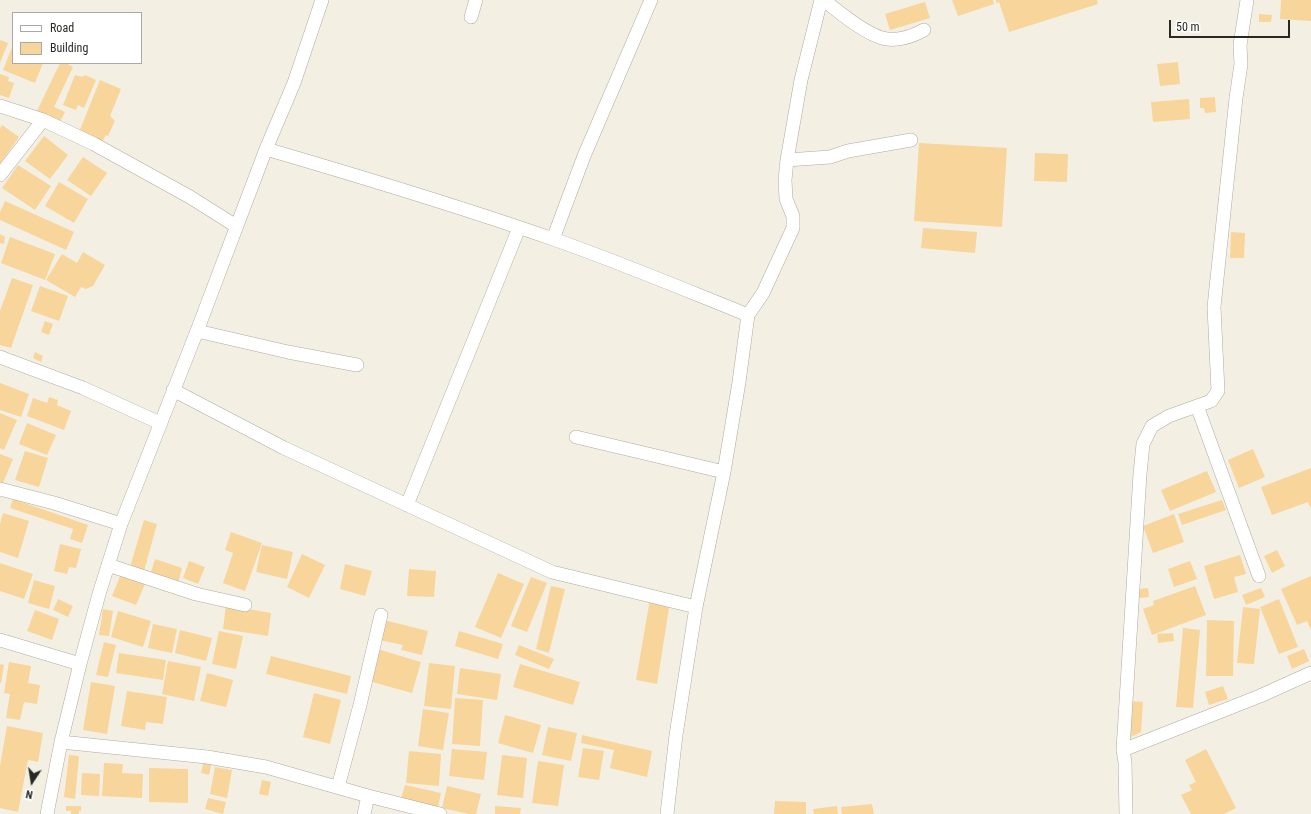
<!DOCTYPE html>
<html>
<head>
<meta charset="utf-8">
<style>
	body { margin:0 }
	#map { position:relative; width:1311px; height:814px; overflow:hidden; background:#f3f0e3; font-family:"Roboto Condensed",sans-serif }
	canvas { display:block }
	.legend { position:absolute; left:12px; top:12px; width:130px; height:52px; box-sizing:border-box; background:#fff; border:1px solid #a9a9a7; margin:0; padding:5px 7px; list-style:none; font-size:12px; color:#292823 }
	.legend li { display:flex; align-items:center; gap:8px; height:20px }
	.legend b { width:20px; border:1px solid #a9a9a7 }
	.north { position:absolute; left:12px; top:762px; width:40px; height:40px; -webkit-text-stroke:3px #fff; paint-order:stroke; rotate:192deg; font-size:11px; font-weight:700; line-height:16px; text-align:center; color:#292823 }
	.north::after { content:''; display:block; margin:auto; width:14px; height:18px; background:#292823; clip-path:polygon(50% 0,100% 100%,50% 72%,0 100%) }
	.scale { position:absolute; left:1169px; top:20px; width:121px; height:18px; box-sizing:border-box; border:2px solid #292823; border-top:0; padding-left:5px; font-size:12px; line-height:14px; white-space:nowrap; color:#292823; -webkit-text-stroke:3px #fff; paint-order:stroke }
</style>
</head>
<body>
<div id="map">
<canvas width="1311" height="814"></canvas>
<ul class="legend">
<li><b style="height:5px;background:#fff"></b>Road</li>
<li><b style="height:11px;background:#f8d59b"></b>Building</li>
</ul>
<div class="north">N</div>
<div class="scale">50 m</div>
</div>
<script>
const ctx = document.querySelector('canvas').getContext('2d');
ctx.lineJoin = 'round';
function paint(path, color) {
  ctx.fillStyle = color;
  ctx.fill(path, 'evenodd');
}
function stroke(path, color, width, dash) {
  ctx.strokeStyle = color;
  ctx.lineWidth = width;
  ctx.lineCap = dash ? 'butt' : 'round';
  ctx.setLineDash(dash || []);
  ctx.stroke(path);
}
paint(new Path2D(`
	M952,0H993L994,4L958,16Z
	M996,0H1097L1098,4L1009,32L999,2L996,3Z
	M1281,0H1311V21L1280,19Z
	M925,2L930,18L890,30L885,14Z
	M1259,14L1272,15L1271,22H1259Z
	M0,40L8,43L0,63Z
	M13,45V63H43L35,83L3,70Z
	M1178,62L1180,84L1160,86L1157,64Z
	M60,63H66L73,67L54,107L65,112L60,122L37,111Z
	M0,74L9,77L8,81L14,83L9,98L0,95Z
	M75,75L82,77L85,75L96,80L84,108L78,105L76,110L63,105Z
	M100,80L121,89L110,116L115,121L108,136L106,135L102,142L79,132Z
	M1215,97L1216,112L1205,113L1204,108H1200V98Z
	M1189,99L1190,119L1153,122L1151,102Z
	M2,125L19,137L0,164V128Z
	M44,136L68,155L50,179L25,161Z
	M919,143L1007,148L1002,227L914,221Z
	M1035,153L1068,154L1067,182L1034,181Z
	M83,157L107,173L91,196L67,180Z
	M18,165L51,186L35,210L2,188Z
	M59,182L88,199L74,223L45,206Z
	M5,201L74,232L66,250L0,220V212Z
	M923,228L977,232L975,253L921,248Z
	M1231,232L1245,233L1244,258H1230Z
	M0,234L5,237L4,244L0,243Z
	M10,237L55,254L45,280L1,263Z
	M83,252L105,265L93,286L86,289L81,287L75,297L46,280L62,254L77,263Z
	M12,278L33,285L11,348L0,345V311Z
	M40,286L68,296L59,321L31,311Z
	M45,321L53,324L49,335L41,332Z
	M35,352L43,356L41,362L33,358Z
	M0,383L29,394L21,417L0,410Z
	M49,397L58,400L57,405L71,411L64,430L27,416L33,398L47,403Z
	M0,413L17,420L4,450L0,448Z
	M27,423L56,435L47,455L19,444Z
	M1253,449L1265,477L1239,488L1228,460Z
	M25,451L48,458L39,487L15,480Z
	M0,454L13,459L3,483L0,482Z
	M1311,468V509L1308,502L1272,515L1261,487Z
	M1207,471L1216,492L1170,511L1161,490Z
	M13,499L88,525L82,543L70,539L73,529L10,508Z
	M1222,500L1226,510L1182,525L1178,514Z
	M3,513L29,521L18,558L0,552V524Z
	M1174,514L1184,542L1153,553L1143,526Z
	M144,520L157,524L144,571L130,567Z
	M231,532L262,543L245,591L223,583L233,553L225,550Z
	M60,544L81,549L76,568L69,567L67,574L54,571Z
	M262,545L293,552L287,579L256,572Z
	M1277,550L1285,566L1272,573L1264,556Z
	M302,554L325,565L309,598L287,587Z
	M1240,555L1246,574L1234,577L1238,592L1214,599L1204,566Z
	M155,559L182,568L178,583L150,575Z
	M189,561L205,567L198,584L183,578Z
	M1190,561L1197,579L1174,587L1168,569Z
	M0,563L33,574L24,599L0,591Z
	M345,564L372,571L365,596L340,589Z
	M409,569L436,571L434,597L407,596Z
	M498,573L524,584L501,638L475,627Z
	M121,574L145,584L136,605L112,596Z
	M1311,576V630L1307,621L1297,625L1281,589Z
	M531,577L547,583L527,632L511,626Z
	M34,580L55,586L49,609L28,603Z
	M551,586L565,589L549,653L536,649Z
	M1195,586L1206,615L1152,635L1143,609L1154,605L1153,601Z
	M1148,588L1149,597L1139,598L1138,589Z
	M1261,588L1265,597L1246,605L1242,595Z
	M58,599L73,606L68,617L53,610Z
	M650,599L670,602L657,684L636,680Z
	M1279,599L1298,647L1279,654L1260,607Z
	M226,605L271,613L268,636L223,629Z
	M1243,607L1260,609L1254,664L1237,663Z
	M103,609L113,611L109,636L99,635Z
	M35,610L59,619L52,640L27,631Z
	M118,611L151,621L143,647L111,637Z
	M384,620L428,631L422,655L401,650L403,645L379,640Z
	M1207,620L1234,621L1233,676H1206Z
	M153,624L177,629L172,653L148,648Z
	M1183,628L1200,630L1193,708L1176,707Z
	M180,630L212,638L206,661L175,653Z
	M219,631L243,636L236,669L212,664Z
	M459,631L503,644L498,659L455,646Z
	M1173,633L1174,641L1158,643L1157,634Z
	M104,642L116,645L108,677L96,675Z
	M519,645L554,659L549,669L515,655Z
	M374,648L421,662L412,693L365,680Z
	M1304,649L1309,661L1292,669L1287,656Z
	M119,653L166,660L163,680L116,673Z
	M271,656L351,676L347,694L266,674Z
	M168,661L201,667L194,701L162,694Z
	M9,662L31,666L28,683L40,685L37,704L24,702L20,720L6,718L10,694L4,693Z
	M429,663L455,666L451,709L424,706Z
	M0,664L4,665L1,683H0Z
	M520,664L580,682L573,705L513,687Z
	M460,668L501,674L497,700L457,694Z
	M207,673L233,680L226,707L200,701Z
	M91,682L115,686L107,734L83,730Z
	M1223,686L1228,699L1209,705L1205,692Z
	M127,691L167,697L163,724L146,722L145,730L121,726Z
	M314,693L341,700L330,744L303,737Z
	M455,698L483,700L480,746L452,744Z
	M1130,701L1143,702L1141,732L1127,739Z
	M423,709L449,713L443,750L418,746Z
	M505,715L541,725L533,753L498,743Z
	M7,726L43,733L38,762L28,760L18,812L0,808V766Z
	M548,727L577,733L571,761L542,755Z
	M582,735L652,751L647,777L610,768L614,750L581,743Z
	M583,748L604,751L599,780L578,777Z
	M452,749L487,752L484,780L449,776Z
	M1206,749L1236,808L1224,814H1191L1181,795L1192,790L1189,785L1196,782L1185,760Z
	M409,751L441,754L439,786L406,783Z
	M69,755L79,756L75,799L64,797Z
	M502,755L527,758L523,798L497,795Z
	M204,760L212,762L209,775L201,773Z
	M538,761L564,765L558,806L532,803Z
	M104,763L123,764L122,773L143,774L142,798L102,796Z
	M215,767L232,770L227,798L210,794Z
	M149,768L188,769V803L149,802Z
	M82,773L100,774L99,796L81,795Z
	M262,780L271,782L268,796L259,794Z
	M405,785L441,793L438,807L401,799Z
	M447,786L481,794L476,814H469L442,808Z
	M208,798L226,802L223,814L205,809Z
	M775,801L806,802V814H774Z
	M872,804L874,814H842L841,807Z
	M66,806H81V811H79V814H71V811H66Z
	M495,806L521,808L520,814H495Z
	M837,806L838,814H814L813,809Z`), '#f8d59b');
const minor = new Path2D(`
	M824,0C837,11 865,33 882,38C896,42 911,37 924,30
	M471,17L476,0
	M0,106L43,120L94,144L190,197L236,226
	M266,149C362,177 458,206 553,239C619,262 683,289 748,315
	M787,160L830,157L848,151L911,140
	M0,175L43,120
	M553,239L584,156L651,0
	M197,331L288,352L357,365
	M0,357L83,388L160,423
	M173,390L284,448L552,572L696,607
	M1197,406L1259,576
	M576,437L724,472
	M0,489L54,503L121,524
	M407,505L519,228
	M108,565L196,594L245,605
	M0,640L80,664
	M61,742L207,757L266,767L368,796L440,814
	M1123,750L1260,696L1311,673
	M338,787L360,705L381,615
	M47,814L61,742L80,664L99,594L121,524L197,331L266,149L294,83L322,0
	M364,814L368,796
	M667,814L676,735L696,607L724,472L739,382L748,315L763,293L793,228V216L786,199L785,180L787,160L801,80L821,0
	M1126,814L1125,762L1123,750L1140,474L1143,444L1152,426L1169,416L1211,401L1218,391L1214,307L1236,98L1241,64L1240,45L1247,0`);
stroke(minor, '#aeab9f', 14);
stroke(minor, '#fff', 13);
</script>
</body>
</html>
